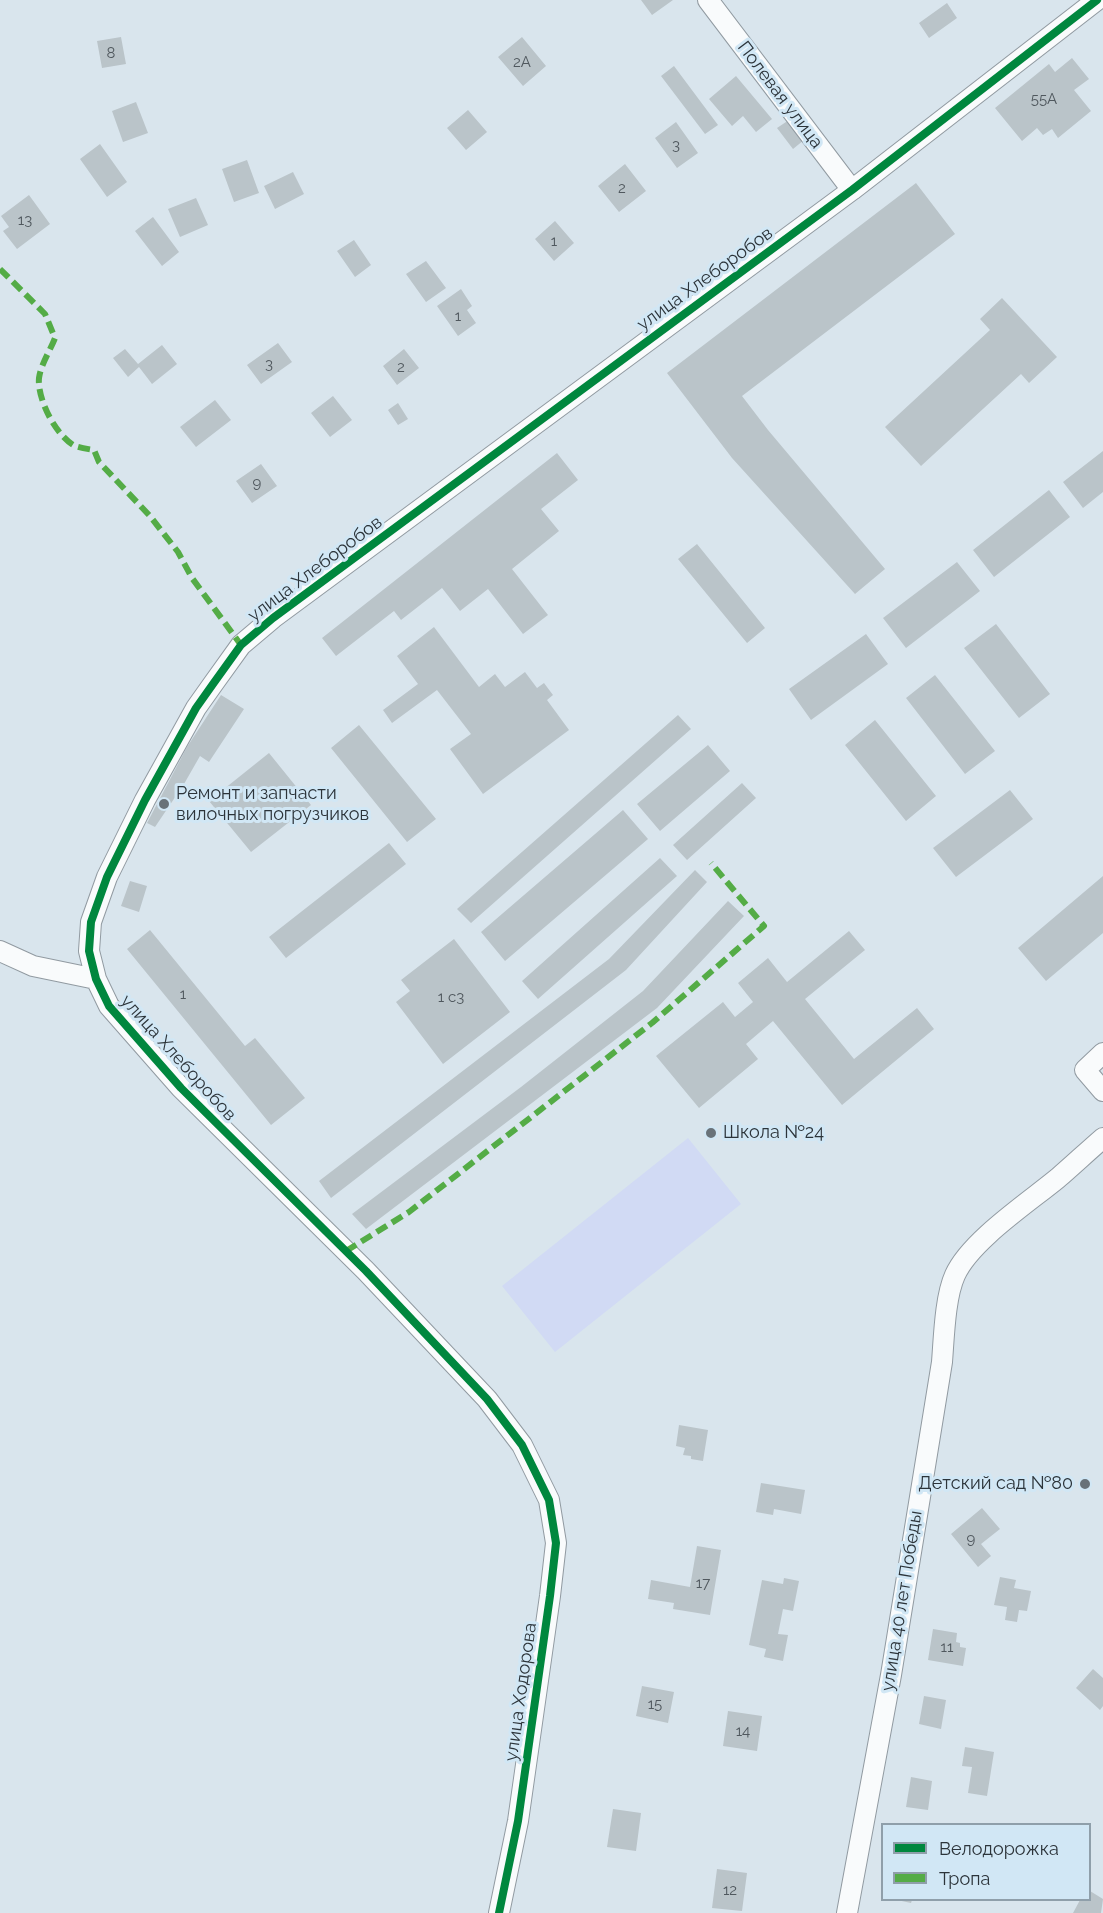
<!DOCTYPE html>
<html>
<head>
<meta charset="utf-8">
<style>
	body { margin:0 }
	#map { position:relative; width:1103px; height:1913px; overflow:hidden; background:#d9e5ed; font-family:Raleway,sans-serif }
	canvas { display:block }
	.legend { position:absolute; left:881px; top:1823px; width:210px; height:78px; box-sizing:border-box; background:#d1e7f5; border:2px solid #8f9faa; margin:0; padding:8px 10px; list-style:none; font-size:18px; color:#2c343a }
	.legend li { display:flex; align-items:center; gap:12px; height:30px }
	.legend b { width:30px; border:2px solid #8f9faa }
</style>
</head>
<body>
<div id="map">
<canvas width="1103" height="1913"></canvas>
<ul class="legend">
<li><b style="height:8px;background:#00873e"></b>Велодорожка</li>
<li><b style="height:8px;background:#54ac46"></b>Тропа</li>
</ul>
</div>
<script>
const ctx = document.querySelector('canvas').getContext('2d');
ctx.lineJoin = 'round';
function paint(path, color) {
  ctx.fillStyle = color;
  ctx.fill(path, 'evenodd');
}
function stroke(path, color, width, dash) {
  ctx.strokeStyle = color;
  ctx.lineWidth = width;
  ctx.lineCap = dash ? 'butt' : 'round';
  ctx.setLineDash(dash || []);
  ctx.stroke(path);
}
function write(font, color, halo, rows, align = 'center') {
  ctx.font = font + ' Raleway,sans-serif';
  ctx.lineWidth = 6;
  ctx.setLineDash([]);
  ctx.textBaseline = 'middle';
  ctx.strokeStyle = halo;
  ctx.fillStyle = color;
  for (const [text, x, y, turn = 0] of rows) {
    ctx.save();
    ctx.translate(x, y);
    ctx.rotate((+turn || 0) * Math.PI / 180);
    ctx.textAlign = isNaN(turn) ? turn : align;
    if (halo) ctx.strokeText(text, 0, 0);
    ctx.fillText(text, 0, 0);
    ctx.restore();
  }
}
paint(new Path2D(`
	M688,1138L741,1204L555,1352L502,1286Z`), '#d1daf4');
paint(new Path2D(`
	M641,0H673L652,15Z
	M947,3L957,18L929,38L919,23Z
	M121,37L126,64L102,68L97,41Z
	M522,37L546,66L523,86L498,57Z
	M1072,58L1089,79L1074,90L1091,111L1058,138L1052,129L1043,135L1037,128L1022,141L995,108L1049,64L1055,72Z
	M674,66L718,125L705,134L661,76Z
	M736,76L772,119L756,132L743,116L732,126L709,99Z
	M136,102L148,133L123,142L112,111Z
	M468,110L487,132L466,150L447,128Z
	M789,120L804,140L793,149L777,128Z
	M676,122L698,153L677,168L655,138Z
	M100,144L127,182L107,197L80,159Z
	M247,160L259,193L234,202L222,169Z
	M625,164L646,191L619,212L598,186Z
	M293,172L304,194L275,209L264,186Z
	M916,183L955,234L742,396L768,430L885,569L855,594L732,458L667,373Z
	M29,195L50,224L17,249L3,231L9,227L1,216Z
	M196,198L208,225L180,237L168,209Z
	M153,217L179,252L162,266L135,231Z
	M555,221L574,243L554,261L535,239Z
	M354,240L371,265L355,277L337,251Z
	M426,261L446,288L426,302L406,274Z
	M461,289L472,306L467,310L476,323L458,336L437,306Z
	M1002,298L1057,357L1029,383L1021,374L921,466L885,427L990,330L980,319Z
	M278,343L292,362L261,384L247,365Z
	M162,345L177,364L152,384L139,367L128,377L113,358L125,349L138,364Z
	M404,349L419,368L397,385L383,366Z
	M333,396L352,420L330,437L311,413Z
	M215,400L231,420L196,447L180,427Z
	M398,403L408,419L398,425L388,410Z
	M1103,451V492L1083,508L1063,482Z
	M557,453L578,480L541,509L559,531L512,569L548,615L523,634L488,589L460,611L442,588L401,620L394,611L336,656L322,638Z
	M261,464L277,486L252,503L236,481Z
	M1049,490L1070,517L994,577L973,550Z
	M697,544L765,628L747,643L678,559Z
	M957,562L980,591L906,648L883,618Z
	M996,624L1050,694L1019,718L964,648Z
	M434,627L479,687L495,674L505,687L525,672L537,688L544,683L553,695L547,700L569,730L483,794L450,749L471,734L437,690L392,723L383,710L418,684L397,656Z
	M866,634L888,664L811,720L789,689Z
	M935,675L995,751L965,774L906,698Z
	M221,695L244,709L209,762L200,756L184,784L155,827L147,823L187,747Z
	M678,715L691,729L471,923L457,909Z
	M875,720L936,796L906,821L845,745Z
	M359,725L436,819L407,842L331,748Z
	M708,745L730,771L660,831L637,804Z
	M269,753L311,805L251,852L209,801Z
	M742,783L756,798L687,860L673,845Z
	M1010,790L1033,819L956,877L933,848Z
	M623,810L648,839L505,961L481,932Z
	M389,843L406,864L286,958L269,937Z
	M660,858L677,876L538,999L522,981Z
	M695,870L707,882L626,970L331,1198L319,1181L609,959Z
	M1103,876V933L1046,981L1018,948Z
	M130,881L147,886L139,912L121,906Z
	M728,901L744,916L657,1008L366,1229L352,1214L521,1087L643,991Z
	M150,930L245,1046L255,1038L305,1098L271,1125L127,949Z
	M849,931L865,950L805,999L854,1059L917,1008L934,1029L842,1105L773,1021L746,1044L758,1059L699,1108L656,1056L723,1002L735,1017L753,1002L738,983L768,958L787,982Z
	M454,939L510,1012L443,1064L396,1002L410,991L401,980Z
	M679,1425L708,1430L703,1461L691,1459V1456L683,1455L685,1448L676,1446Z
	M761,1483L805,1490L801,1514L774,1509L773,1515L756,1512Z
	M982,1508L1000,1529L981,1544L991,1556L978,1567L951,1534Z
	M697,1546L721,1550L710,1615L673,1609L674,1603L648,1599L651,1580L690,1587Z
	M1000,1577L1016,1580L1014,1588L1031,1591L1027,1611L1019,1610L1017,1622L1005,1620L1007,1607L994,1605Z
	M784,1578L799,1581L793,1611L783,1609L778,1634L788,1635L783,1661L764,1657L766,1649L749,1645L762,1580L783,1584Z
	M933,1629L957,1633L956,1642L960,1643V1647L966,1648L963,1666L928,1660Z
	M1093,1669L1103,1678V1706L1100,1710L1076,1688Z
	M642,1686L674,1692L668,1723L636,1716Z
	M924,1696L946,1700L941,1729L919,1724Z
	M728,1711L762,1716L757,1751L723,1746Z
	M965,1747L994,1752L987,1796L968,1793L972,1767L962,1766Z
	M911,1777L932,1781L928,1810L906,1807Z
	M613,1809L641,1813L636,1851L607,1847Z
	M717,1869L747,1873L742,1911L712,1908Z
	M1090,1891L1103,1899L1101,1913H1073L1080,1900H1090Z
	M897,1900H912L911,1903Z`), '#bac4c9');
const street = new Path2D(`
	M708,0L852,190
	M0,951L33,966L96,979
	M1103,1053L1085,1070L1103,1091
	M499,1913L518,1821L550,1596L556,1543L549,1500L522,1445L487,1399L366,1271L181,1088L109,1006L96,979L89,951L91,922L107,877L145,800L196,708L213,684L241,645L273,618L852,190L1097,0
	M847,1913L891,1675L942,1362C944,1337 945,1297 955,1275C970,1241 1029,1202 1058,1178C1073,1165 1088,1151 1103,1138`);
stroke(street, '#919aa1', 22);
stroke(street, '#f9fbfc', 20);
stroke(new Path2D(`
	M0,269L45,314L55,338C50,351 41,364 39,378C37,399 56,436 75,446C81,448 88,449 94,450L99,462L150,516L178,552L192,578L241,645
	M346,1251L409,1212L652,1023L764,926L711,863`), '#54ac46', 6, [12, 6]);
stroke(new Path2D(`
	M499,1913L518,1821L550,1596L556,1543L549,1500L522,1445L487,1399L366,1271L181,1088L109,1006L96,979L89,951L91,922L107,877L145,800L196,708L213,684L241,645L273,618L852,190L1097,0`), '#00873e', 8);
for (const [x, y, r, color] of [
	[164,804,6,"#697279"],
	[711,1133,6,"#697279"],
	[1085,1484,6,"#697279"]
]) {
  const dot = new Path2D();
  dot.arc(x, y, r, 0, 2 * Math.PI);
  ctx.fillStyle = color;
  ctx.fill(dot);
  stroke(dot, '#d1e7f5', 2);
}
write('15px', '#50585e', null, [
	["8",111,53],
	["2А",522,62],
	["55А",1044,99],
	["3",676,145],
	["2",622,188],
	["13",25,220],
	["1",554,241],
	["1",458,316],
	["3",269,364],
	["2",401,367],
	["9",257,483],
	["1",183,994],
	["1 с3",451,997],
	["9",971,1539],
	["17",703,1583],
	["11",947,1647],
	["15",655,1704],
	["14",743,1731],
	["12",730,1890]
]);
write('18px', '#2c343a', '#d1e7f5', [
	["Полевая улица",780,95,53],
	["улица Хлеборобов",705,279,-36],
	["улица Хлеборобов",315,569,-37],
	["улица Хлеборобов",178,1058,48],
	["улица 40 лет Победы",902,1601,-81],
	["улица Ходорова",521,1692,-82]
]);
write('18px', '#2c343a', '#d1e7f5', [
	["Ремонт и запчасти",176,794],
	["вилочных погрузчиков",176,815],
	["Школа №24",723,1133],
	["Детский сад №80",1073,1484,"right"]
], 'left');
</script>
</body>
</html>
